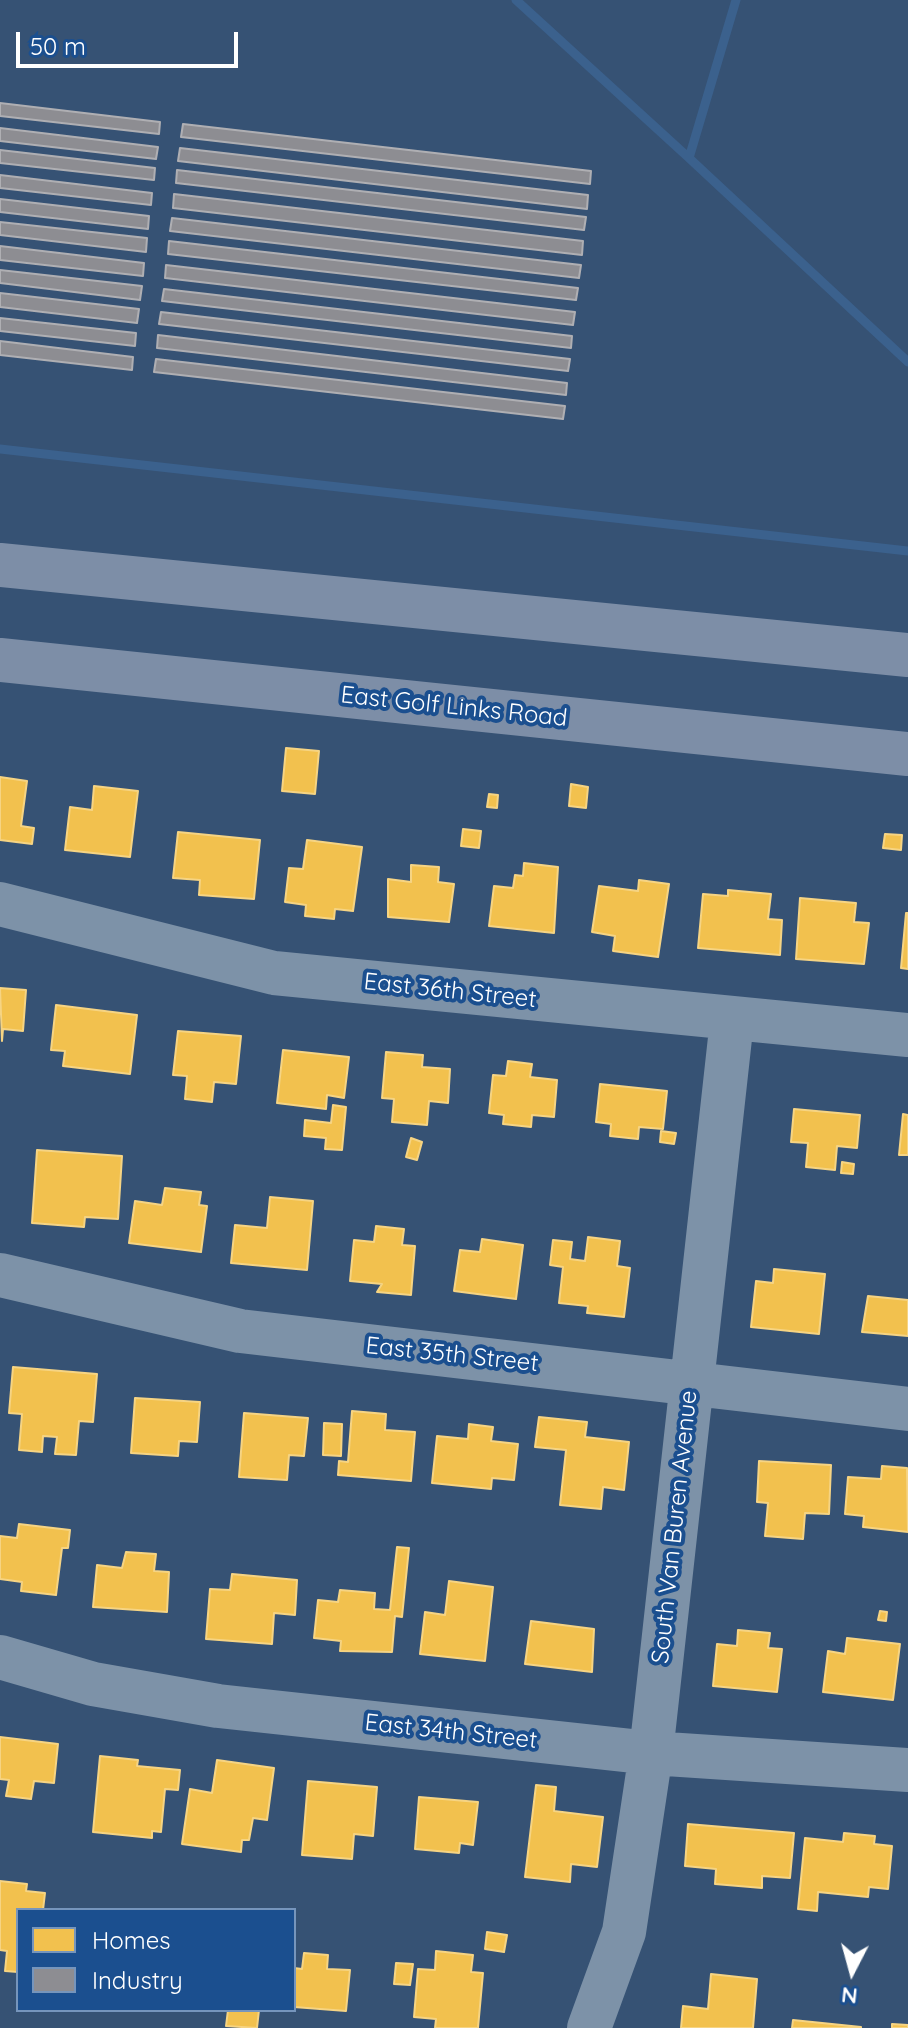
<!DOCTYPE html>
<html>
<head>
<meta charset="utf-8">
<style>
	body { margin:0 }
	#map { position:relative; width:908px; height:2028px; overflow:hidden; background:#365274; font-family:Quicksand,sans-serif }
	canvas { display:block }
	.legend { position:absolute; left:16px; top:1908px; width:280px; height:104px; box-sizing:border-box; background:#1b4f8f; border:2px solid #7695bc; margin:0; padding:10px 14px; list-style:none; font-size:24px; color:#fff }
	.legend li { display:flex; align-items:center; gap:16px; height:40px }
	.legend b { width:40px; border:2px solid #7695bc }
	.north { position:absolute; left:812px; top:1932px; width:80px; height:80px; -webkit-text-stroke:6px #1b4f8f; paint-order:stroke; rotate:186deg; font-size:22px; font-weight:700; line-height:32px; text-align:center; color:#fff }
	.north::after { content:''; display:block; margin:auto; width:28px; height:36px; background:#fff; clip-path:polygon(50% 0,100% 100%,50% 72%,0 100%) }
	.scale { position:absolute; left:16px; top:32px; width:222px; height:36px; box-sizing:border-box; border:4px solid #fff; border-top:0; padding-left:10px; font-size:24px; line-height:28px; white-space:nowrap; color:#fff; -webkit-text-stroke:6px #1b4f8f; paint-order:stroke }
</style>
</head>
<body>
<div id="map">
<canvas width="908" height="2028"></canvas>
<ul class="legend">
<li><b style="height:22px;background:#f2c14e"></b>Homes</li>
<li><b style="height:22px;background:#8d8d92"></b>Industry</li>
</ul>
<div class="north">N</div>
<div class="scale">50 m</div>
</div>
<script>
const ctx = document.querySelector('canvas').getContext('2d');
ctx.lineJoin = 'round';
function paint(path, color) {
  ctx.fillStyle = color;
  ctx.fill(path, 'evenodd');
}
function stroke(path, color, width, dash) {
  ctx.strokeStyle = color;
  ctx.lineWidth = width;
  ctx.lineCap = dash ? 'butt' : 'round';
  ctx.setLineDash(dash || []);
  ctx.stroke(path);
}
function write(font, color, halo, rows, align = 'center') {
  ctx.font = font + ' Quicksand,sans-serif';
  ctx.lineWidth = 8;
  ctx.setLineDash([]);
  ctx.textBaseline = 'middle';
  ctx.strokeStyle = halo;
  ctx.fillStyle = color;
  for (const [text, x, y, turn = 0] of rows) {
    ctx.save();
    ctx.translate(x, y);
    ctx.rotate((+turn || 0) * Math.PI / 180);
    ctx.textAlign = isNaN(turn) ? turn : align;
    if (halo) ctx.strokeText(text, 0, 0);
    ctx.fillText(text, 0, 0);
    ctx.restore();
  }
}
const homes = new Path2D(`
	M286,748L319,751L315,794L282,791Z
	M0,777L27,781L21,826L34,828L32,844L0,840Z
	M571,784L588,787L586,808L569,806Z
	M94,786L138,791L130,857L65,850L70,807L92,810Z
	M489,794L498,795L497,808L487,807Z
	M463,829L481,831L479,848L461,846Z
	M178,832L260,840L254,899L199,895L200,880L173,878Z
	M885,834L902,835L901,850L883,848Z
	M307,840L362,847L353,911L335,909L334,919L305,916L306,905L285,902L289,868L303,869Z
	M524,863L558,867L554,933L489,926L494,886L513,888L515,875L523,876Z
	M411,865L439,867L438,882L454,884L449,922L388,917V879L411,882Z
	M639,880L669,884L658,957L613,951L615,936L592,932L599,886L638,891Z
	M728,890L771,894L768,919L782,920L780,955L698,948L703,894L728,896Z
	M800,898L856,903L854,922L869,923L864,964L796,959Z
	M906,913H908V969L901,968Z
	M0,988L26,990L23,1031L3,1029L2,1041Z
	M56,1005L137,1015L130,1074L63,1066L65,1051L51,1050Z
	M178,1031L241,1036L236,1084L214,1082L212,1102L185,1099L187,1076L173,1075Z
	M283,1050L349,1057L344,1098L327,1095L326,1109L277,1103Z
	M386,1052L423,1055L422,1067L450,1069L448,1103L429,1101L427,1125L392,1122L394,1099L382,1098Z
	M508,1061L532,1064L530,1077L557,1080L554,1117L532,1115L531,1127L503,1124L504,1115L489,1113L493,1075L506,1076Z
	M600,1084L667,1091L663,1129L639,1127L638,1139L610,1136L611,1124L596,1122Z
	M333,1105L346,1107L342,1150L325,1149L326,1138L304,1136L305,1120L331,1123Z
	M794,1109L860,1115L857,1148L837,1146L835,1170L806,1167L808,1143L791,1142Z
	M903,1114L908,1115V1155H899Z
	M661,1131L676,1133L674,1144L660,1142Z
	M411,1138L422,1142L417,1160L406,1157Z
	M37,1150L122,1156L118,1219L85,1217L84,1227L32,1223Z
	M842,1162L854,1164L853,1174L841,1173Z
	M165,1188L201,1192L199,1205L207,1206L201,1252L129,1243L135,1201L162,1205Z
	M270,1197L313,1201L307,1270L231,1263L235,1225L267,1228Z
	M376,1226L404,1229L402,1245L415,1246L411,1295L377,1292L382,1284L350,1281L354,1240L374,1242Z
	M588,1237L620,1241L617,1266L630,1268L624,1317L587,1313L588,1306L559,1303L563,1267L550,1265L553,1240L572,1242L570,1259L585,1261Z
	M482,1239L523,1245L516,1299L454,1291L460,1250L480,1252Z
	M774,1269L825,1274L819,1334L751,1327L756,1281L773,1283Z
	M868,1296L908,1300V1336L862,1332Z
	M13,1367L97,1374L93,1422L79,1421L76,1455L55,1454L57,1437L43,1436L42,1452L19,1450L22,1414L9,1413Z
	M135,1398L200,1402L197,1442L179,1441L178,1456L131,1453Z
	M352,1411L386,1414L385,1430L415,1432L411,1481L338,1475L339,1461L348,1462Z
	M244,1413L308,1418L304,1456L289,1455L287,1480L239,1477Z
	M539,1417L587,1422L585,1437L629,1442L624,1490L603,1487L601,1509L560,1505L566,1450L535,1447Z
	M324,1423L342,1424L341,1456L323,1455Z
	M469,1424L493,1427L491,1441L518,1444L514,1480L492,1478L491,1489L432,1483L437,1436L468,1439Z
	M759,1461L831,1465L829,1514L805,1513L803,1539L765,1536L768,1503L757,1502Z
	M882,1466L907,1468L908,1532L863,1527L864,1516L845,1514L848,1477L881,1479Z
	M19,1524L70,1530L68,1548H62L56,1595L21,1591L22,1582L0,1579V1536L17,1538Z
	M397,1547L409,1548L402,1617L395,1616L392,1652L340,1651L341,1641L314,1638L318,1600L338,1602L340,1590L375,1593L374,1609L390,1610Z
	M126,1552L156,1554L154,1571L169,1572L167,1612L93,1607L97,1565L122,1568Z
	M232,1574L297,1580L295,1615L274,1613L272,1644L206,1639L210,1589L230,1590Z
	M449,1581L493,1587L485,1661L420,1654L425,1612L445,1615Z
	M880,1611L887,1612L886,1621L878,1620Z
	M531,1621L594,1629L592,1672L525,1664Z
	M738,1630L770,1633L768,1648L782,1649L777,1692L713,1686L717,1644L737,1646Z
	M847,1638L900,1644L893,1700L823,1692L828,1651L845,1654Z
	M0,1737L58,1744L54,1783L34,1781L31,1799L6,1796L9,1780L0,1779Z
	M100,1756L138,1760L137,1766L180,1770L178,1790L165,1789L161,1832L152,1831V1838L93,1832Z
	M217,1760L274,1768L267,1820L253,1818L249,1840H242L241,1852L182,1844L190,1789L212,1793Z
	M308,1781L377,1787L373,1836L354,1834L352,1859L302,1855Z
	M536,1785L556,1787L554,1811L603,1817L597,1867L571,1864L570,1882L525,1877Z
	M419,1797L478,1802L473,1845L460,1843L459,1853L415,1849Z
	M688,1824L794,1833L790,1878L762,1876V1888L715,1884L716,1869L685,1866Z
	M844,1833L875,1836L874,1844L892,1846L888,1889L869,1887L868,1897L818,1892L817,1911L798,1909L805,1838L843,1842Z
	M0,1881L27,1884L26,1891L45,1893L43,1910H18V1972L5,1971L7,1951L0,1950Z
	M487,1932L507,1935L504,1952L485,1949Z
	M436,1951L473,1955L471,1972L483,1973L478,2028H435L436,2019L414,2017L418,1969L435,1970Z
	M304,1953L328,1955L327,1969L350,1970L346,2011L294,2007V1968L302,1969Z
	M396,1963L413,1964L410,1985L394,1984Z
	M711,1974L757,1979L753,2028H681L683,2006L708,2009Z
	M228,2010H259L257,2028L226,2026Z
	M793,2020L861,2027V2028H792Z
	M892,2024L908,2025V2028H892Z`);
paint(homes, '#f2c14e');
stroke(homes, '#f6d483', 2);
const industry = new Path2D(`
	M0,103L160,122L159,134L0,116Z
	M183,124L591,171L590,184L181,137Z
	M0,128L158,147L156,159L0,141Z
	M180,148L588,195L587,209L178,161Z
	M0,150L155,168L154,180L0,163Z
	M177,170L586,217L584,230L176,183Z
	M0,175L152,193L151,205L0,188Z
	M174,194L583,241L582,255L173,208Z
	M0,199L149,216L148,229L0,212Z
	M172,218L581,265L579,278L170,231Z
	M0,222L147,238L146,252L0,235Z
	M169,241L578,288L576,300L168,254Z
	M0,246L144,263L143,276L0,260Z
	M166,265L575,312L573,325L165,278Z
	M0,270L142,286L140,300L0,283Z
	M164,289L572,336L571,348L162,301Z
	M0,293L139,309L137,323L0,307Z
	M161,312L570,359L568,371L159,324Z
	M0,318L136,333L135,346L0,331Z
	M158,335L567,383L566,395L157,348Z
	M0,341L133,357L132,370L0,355Z
	M156,359L565,406L563,419L154,372Z`);
paint(industry, '#8d8d92');
stroke(industry, '#afafb3', 2);
stroke(new Path2D(`
	M516,0L689,158
	M736,0L689,158L908,362
	M0,449L908,551`), '#3b618d', 9);
stroke(new Path2D(`
	M0,904L274,973L908,1035
	M0,1275L240,1331L908,1409
	M0,1657L93,1684L218,1706L651,1753L908,1770
	M589,2028L624,1932L651,1753L732,1020`), '#7d92a8', 44);
stroke(new Path2D(`
	M0,565L908,655
	M0,660L908,754`), '#7d8ea7', 44);
write('24px', '#fff', '#1b4f8f', [
	["East Golf Links Road",454,707,6],
	["East 36th Street",450,991,6],
	["East 35th Street",452,1355,6],
	["South Van Buren Avenue",675,1527,-84],
	["East 34th Street",451,1732,6]
]);
</script>
</body>
</html>
